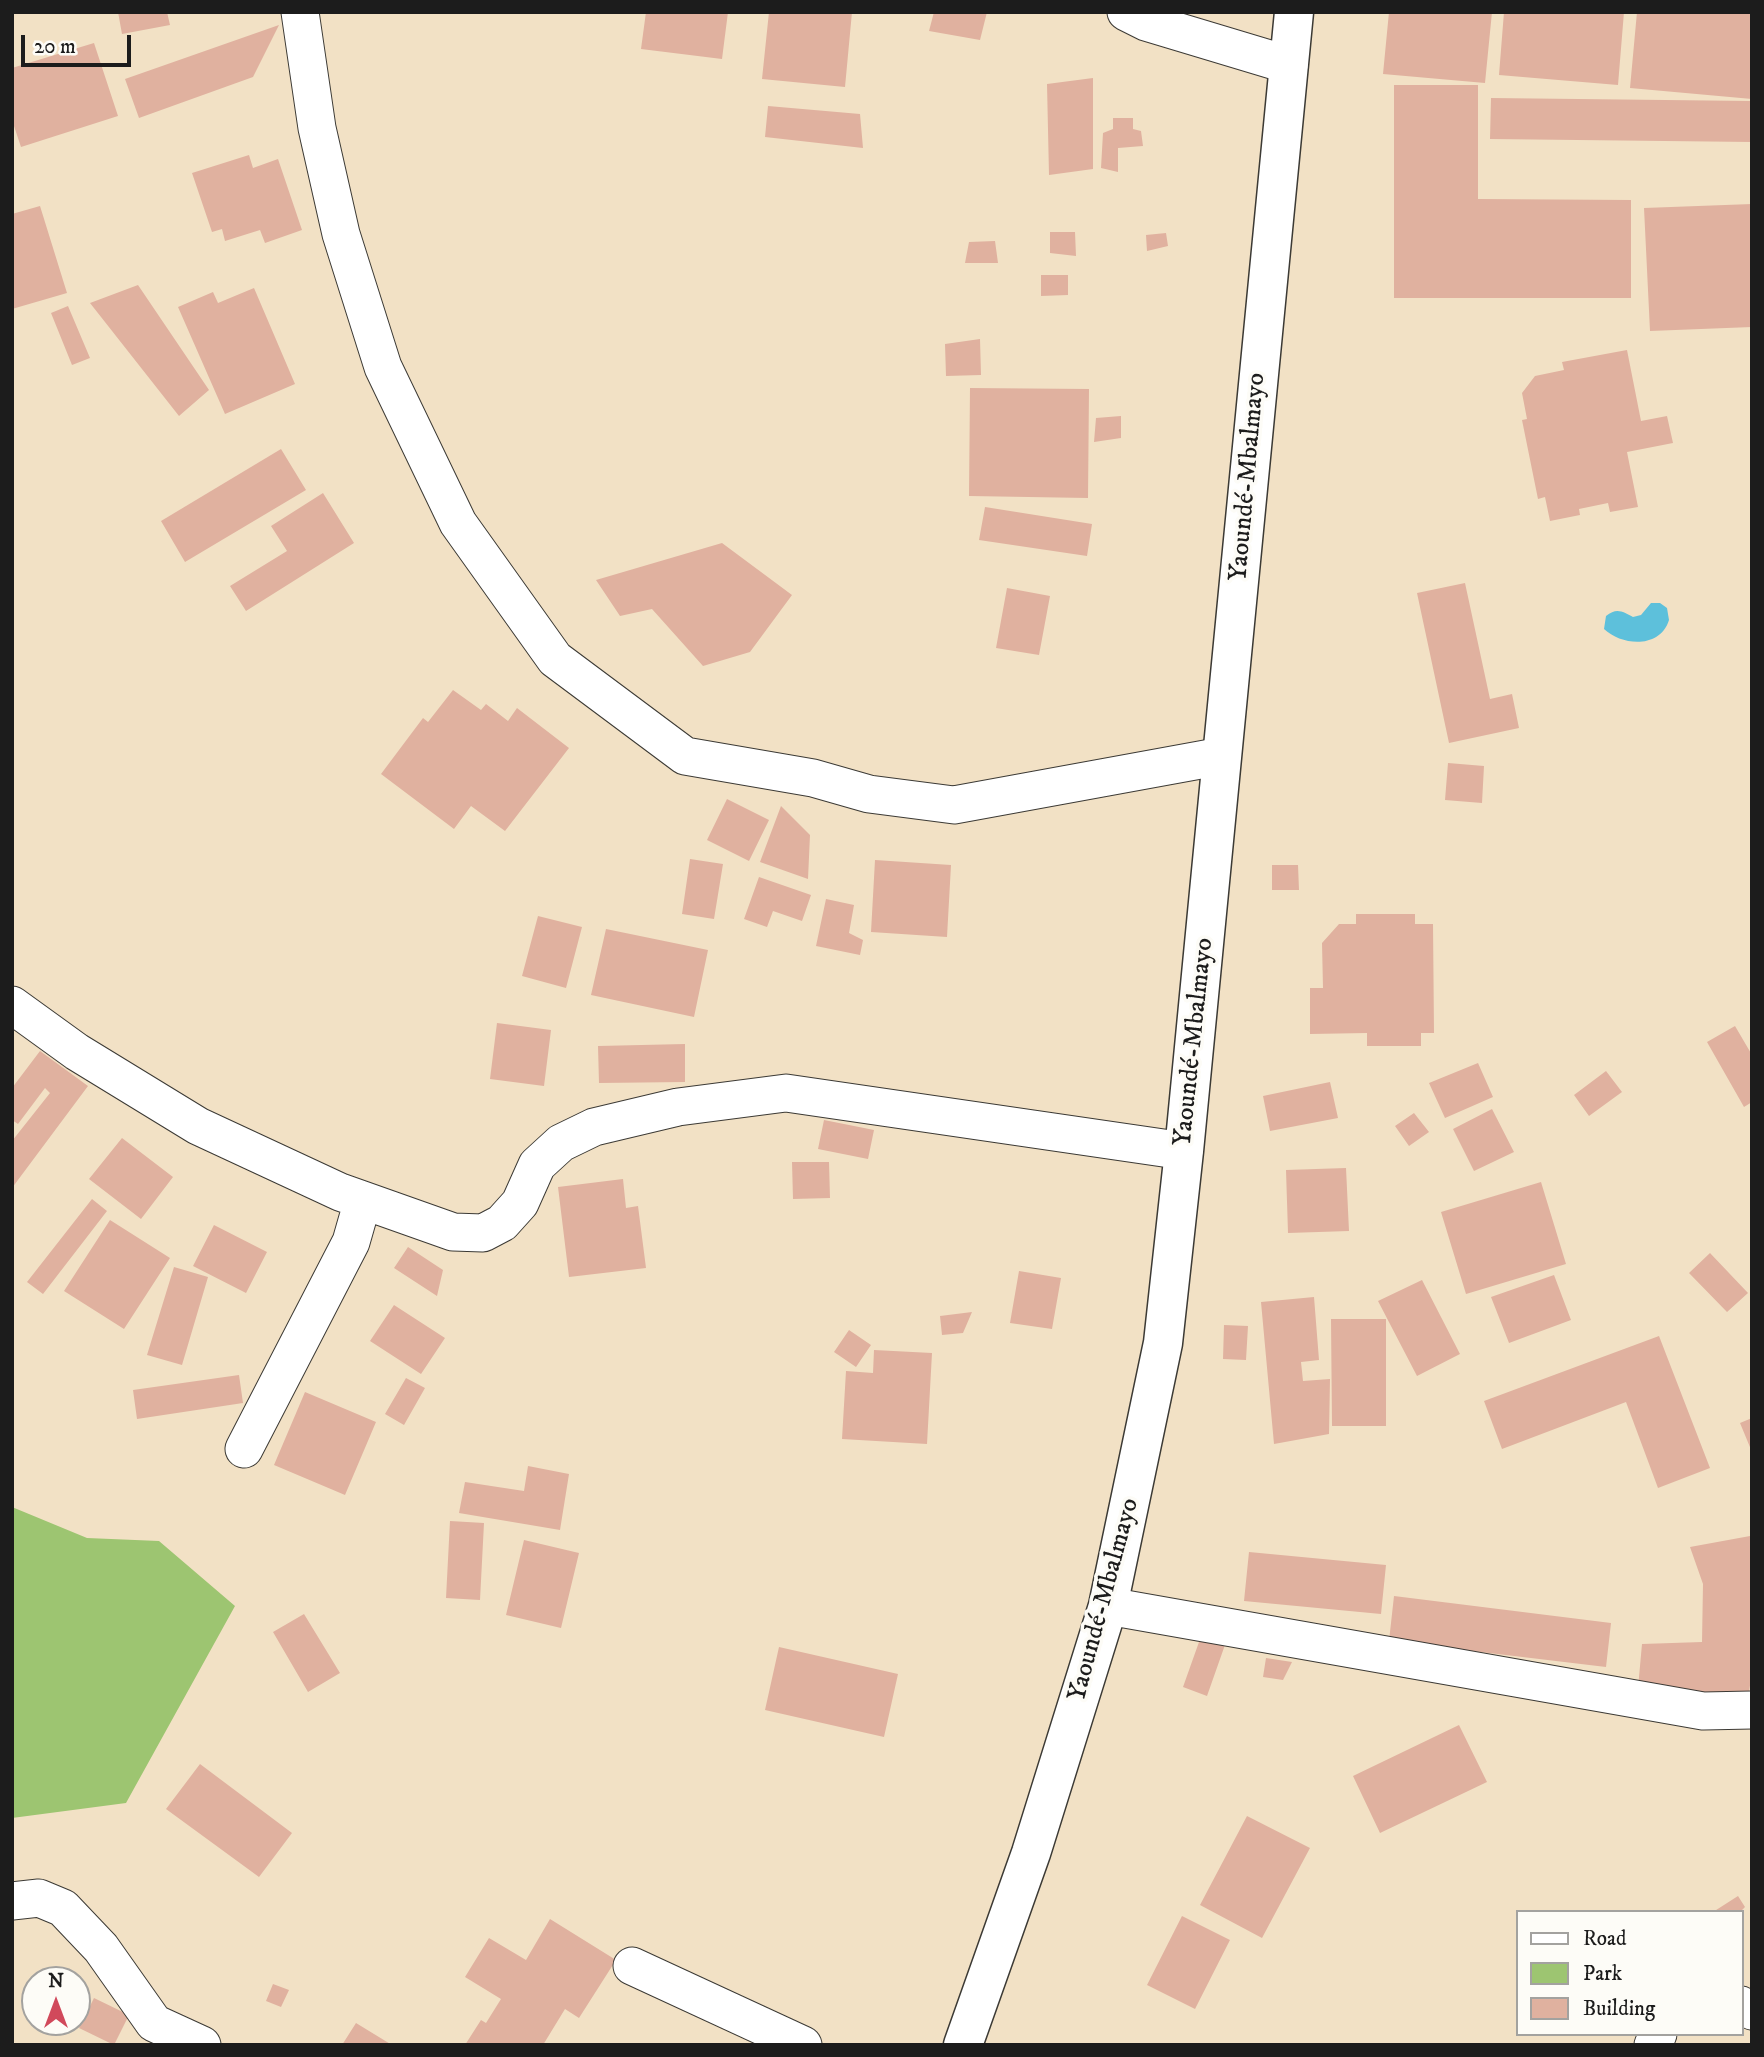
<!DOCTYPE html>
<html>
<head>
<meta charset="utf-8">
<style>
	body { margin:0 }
	#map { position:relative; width:1764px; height:2057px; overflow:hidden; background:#f2e1c5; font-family:"IM FELL DW Pica",serif }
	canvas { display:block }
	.frame { position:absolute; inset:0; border:14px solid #1c1c1c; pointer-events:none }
	.legend { position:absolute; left:1516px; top:1910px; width:228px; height:126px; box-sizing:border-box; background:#fdfcf7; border:2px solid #a3a29f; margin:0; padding:9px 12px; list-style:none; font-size:21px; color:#1c1c1c }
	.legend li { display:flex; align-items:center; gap:14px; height:35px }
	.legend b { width:35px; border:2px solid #a3a29f }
	.north { position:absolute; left:21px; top:1966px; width:70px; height:70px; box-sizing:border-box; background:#fdfcf7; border:2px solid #a3a29f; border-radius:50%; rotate:0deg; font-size:19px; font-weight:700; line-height:28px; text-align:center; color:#1c1c1c }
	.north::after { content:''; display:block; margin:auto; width:24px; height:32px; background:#d1495b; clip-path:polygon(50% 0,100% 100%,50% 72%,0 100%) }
	.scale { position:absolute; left:21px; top:35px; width:110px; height:32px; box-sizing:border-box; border:4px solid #1c1c1c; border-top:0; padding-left:9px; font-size:21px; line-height:24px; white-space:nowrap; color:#1c1c1c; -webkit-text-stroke:5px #fdfcf7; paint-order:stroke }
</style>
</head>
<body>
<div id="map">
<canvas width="1764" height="2057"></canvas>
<div class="frame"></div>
<ul class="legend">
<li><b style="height:9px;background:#fff"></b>Road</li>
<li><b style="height:19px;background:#9dc571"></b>Park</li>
<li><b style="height:19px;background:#e0b19f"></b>Building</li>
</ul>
<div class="north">N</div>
<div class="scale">20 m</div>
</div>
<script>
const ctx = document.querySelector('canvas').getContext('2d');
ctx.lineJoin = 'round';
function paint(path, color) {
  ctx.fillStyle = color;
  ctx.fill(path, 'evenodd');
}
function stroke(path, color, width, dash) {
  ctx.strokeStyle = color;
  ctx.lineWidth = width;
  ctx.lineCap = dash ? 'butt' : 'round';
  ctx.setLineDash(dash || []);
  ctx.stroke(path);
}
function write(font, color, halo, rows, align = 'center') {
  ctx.font = font + ' "IM FELL DW Pica",serif';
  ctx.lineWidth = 7;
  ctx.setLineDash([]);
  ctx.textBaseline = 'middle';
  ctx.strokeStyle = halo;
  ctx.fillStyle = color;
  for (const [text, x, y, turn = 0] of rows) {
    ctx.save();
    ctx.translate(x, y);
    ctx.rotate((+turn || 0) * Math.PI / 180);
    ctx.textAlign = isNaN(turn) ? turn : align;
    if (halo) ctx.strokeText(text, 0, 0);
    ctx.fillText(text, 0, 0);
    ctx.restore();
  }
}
paint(new Path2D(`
	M12,1507L87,1538L159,1541L235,1606L126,1803L12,1818Z`), '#9dc571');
paint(new Path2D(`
	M1651,603H1660L1667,608L1669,620C1660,649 1622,646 1604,629L1606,616C1617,607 1623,612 1633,617L1641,615Z`), '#5dc0db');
paint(new Path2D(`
	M118,12H167L170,25L122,34Z
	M646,12H728L722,59L641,49Z
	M769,12H852L845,87L762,79Z
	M934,12H987L980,40L929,31Z
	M1389,12H1492L1485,83L1383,74Z
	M1504,12H1624L1618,85L1499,75Z
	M1637,12H1752V99L1630,88Z
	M279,25L253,77L139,118L125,79Z
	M94,43L118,116L21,147L12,120V68Z
	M1093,78V169L1049,175L1047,84Z
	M1394,85H1478V199L1631,200V298H1394Z
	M1491,98L1752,101V142L1490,139Z
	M768,106L860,114L863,148L765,137Z
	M1113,118H1133V129L1141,131L1143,146L1118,148V172L1101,168L1103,133L1113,129Z
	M249,155L253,168L278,159L302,230L265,243L260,230L225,241L222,229L212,232L192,173Z
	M1752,204V327L1650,331L1644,208Z
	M40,206L67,293L12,309V214Z
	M1050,232H1075L1076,256L1050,253Z
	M1166,233L1168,246L1147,251L1146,235Z
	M995,241L998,263H965L969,242Z
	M1041,275H1068V295L1041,296Z
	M138,285L209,390L179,416L90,303Z
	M254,288L295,384L225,414L178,307L213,292L218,303Z
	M68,306L90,358L72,365L51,313Z
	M980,339L981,375L946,376L945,344Z
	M1627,350L1641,421L1667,416L1673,443L1627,452L1638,507L1610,512L1608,503L1579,509L1580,515L1550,521L1545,497L1538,499L1522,420L1527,419L1522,393L1535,376L1564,370L1562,362Z
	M970,388L1089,389L1088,498L969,496Z
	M1121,416V438L1094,442L1096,418Z
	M281,449L306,490L185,562L161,521Z
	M323,493L354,543L246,611L230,586L287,551L271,526Z
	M985,507L1092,524L1087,556L979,540Z
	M722,543L792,595L750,652L703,666L652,609L620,616L596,580Z
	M1465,583L1490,699L1512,694L1519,728L1449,743L1417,593Z
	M1007,588L1050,596L1039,655L996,648Z
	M453,690L481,710L486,704L508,721L517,708L569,748L505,831L471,806L454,829L381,774L423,718L428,722Z
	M1448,763L1484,766L1482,803L1445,800Z
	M727,799L769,820L749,861L707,840Z
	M781,806L810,835L808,879L760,862Z
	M690,859L723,864L714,919L682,914Z
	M875,860L951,865L947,937L871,932Z
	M1272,865H1298L1299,890H1272Z
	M759,877L811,895L802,921L773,911L767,927L744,919Z
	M826,899L854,905L849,933L863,940L860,955L816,946Z
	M1356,914H1415V924H1433L1434,1033H1421V1046H1367V1033L1310,1034V988H1323L1322,943L1339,924H1356Z
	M538,916L582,927L566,988L522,976Z
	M606,929L708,950L694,1017L591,995Z
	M497,1023L551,1030L544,1086L490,1079Z
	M1735,1026L1752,1055V1102L1744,1107L1707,1042Z
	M685,1044V1082L599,1083L598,1046Z
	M40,1051L88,1086L12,1188V1141L50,1093L45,1088L18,1124L12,1120V1088Z
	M1478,1063L1493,1097L1445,1118L1429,1083Z
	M1606,1071L1622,1092L1589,1116L1574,1095Z
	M1330,1082L1338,1118L1270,1131L1263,1096Z
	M1492,1109L1514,1152L1474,1171L1453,1129Z
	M1414,1113L1429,1132L1409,1146L1395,1126Z
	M824,1120L874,1130L868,1159L818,1149Z
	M122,1138L173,1177L141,1219L89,1179Z
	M792,1162H829L830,1198L793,1199Z
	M1346,1168L1349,1231L1288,1233L1286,1170Z
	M623,1179L626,1208L638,1206L646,1268L569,1277L558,1187Z
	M1541,1182L1566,1264L1466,1294L1441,1212Z
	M92,1199L107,1211L43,1294L27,1282Z
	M110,1220L170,1258L124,1329L64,1291Z
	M214,1225L267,1252L246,1293L193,1266Z
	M408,1247L443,1270L437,1296L394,1268Z
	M1710,1253L1748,1293L1727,1312L1689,1273Z
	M174,1267L208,1277L182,1365L147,1355Z
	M1019,1271L1061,1278L1052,1329L1010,1323Z
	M1554,1275L1571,1320L1509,1343L1491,1297Z
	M1422,1280L1460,1354L1417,1376L1378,1301Z
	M1314,1297L1319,1360L1301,1362L1303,1381L1330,1379L1329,1434L1274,1444L1261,1302Z
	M394,1305L445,1338L421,1374L370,1341Z
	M972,1312L963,1333L942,1335L940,1316Z
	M1331,1319H1386V1426H1332Z
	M1224,1325L1248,1326L1246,1360L1223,1359Z
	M849,1330L871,1345L856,1367L834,1352Z
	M1659,1336L1710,1468L1658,1488L1626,1402L1502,1449L1484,1401Z
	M874,1350L932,1353L927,1444L842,1439L846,1371L873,1373Z
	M239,1375L243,1403L137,1419L133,1390Z
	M406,1378L425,1388L404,1425L385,1414Z
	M305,1392L376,1422L345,1495L274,1465Z
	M1752,1418V1452L1740,1423Z
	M528,1466L569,1474L560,1530L459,1513L465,1482L524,1491Z
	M450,1521L484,1523L480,1600L446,1598Z
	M1750,1536L1752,1673L1748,1698L1638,1688L1642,1644L1702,1642L1703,1584L1690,1547Z
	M524,1540L579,1553L561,1628L506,1615Z
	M1249,1552L1386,1565L1381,1614L1244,1601Z
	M1394,1596L1611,1623L1606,1667L1389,1641Z
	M304,1614L340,1673L308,1692L273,1632Z
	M1199,1642H1226L1207,1696L1183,1687Z
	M779,1647L898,1674L884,1737L765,1710Z
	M1266,1658L1292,1662L1283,1680L1263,1677Z
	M1459,1725L1487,1782L1380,1833L1353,1776Z
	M200,1764L292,1833L259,1877L166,1809Z
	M1247,1816L1310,1848L1262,1938L1200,1905Z
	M1738,1896L1745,1907L1740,1912H1713Z
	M1182,1916L1230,1940L1195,2009L1147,1985Z
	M550,1919L616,1960L579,2018L565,2009L543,2045H465L481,2020L486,2023L501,1999L465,1977L489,1938L526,1960Z
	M273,1984L289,1990L281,2007L266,2001Z
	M94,1998L129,2015L114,2045L79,2028Z
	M356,2023L392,2045H342Z`), '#e0b19f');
const minor = new Path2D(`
	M300,12L317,128L341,234L383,367L458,523L555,659L685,756L813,778L869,794L954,805L1222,756
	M1126,12L1146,22L1289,65
	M12,1005L77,1052L198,1126L340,1192L453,1232L483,1233L502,1223L520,1203L537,1165L561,1143L594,1127L678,1107L786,1093L1184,1151
	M244,1449L351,1242L363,1200
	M1108,1606L1703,1711L1752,1710
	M12,1901L39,1898L63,1908L101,1948L154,2023L202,2045
	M632,1966L803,2045
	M1741,2005L1752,2011
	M1653,2045L1658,2034`);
const highway = new Path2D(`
	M963,2045L1031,1853L1108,1606L1163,1343L1184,1151L1294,12`);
stroke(minor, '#3c3a35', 39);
stroke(highway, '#3c3a35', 41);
stroke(minor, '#fff', 37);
stroke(highway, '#fff', 38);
write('26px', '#1c1c1c', '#fdfcf7', [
	["Yaoundé-Mbalmayo",1249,477,-85],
	["Yaoundé-Mbalmayo",1195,1042,-84],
	["Yaoundé-Mbalmayo",1105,1600,-75]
]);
</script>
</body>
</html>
